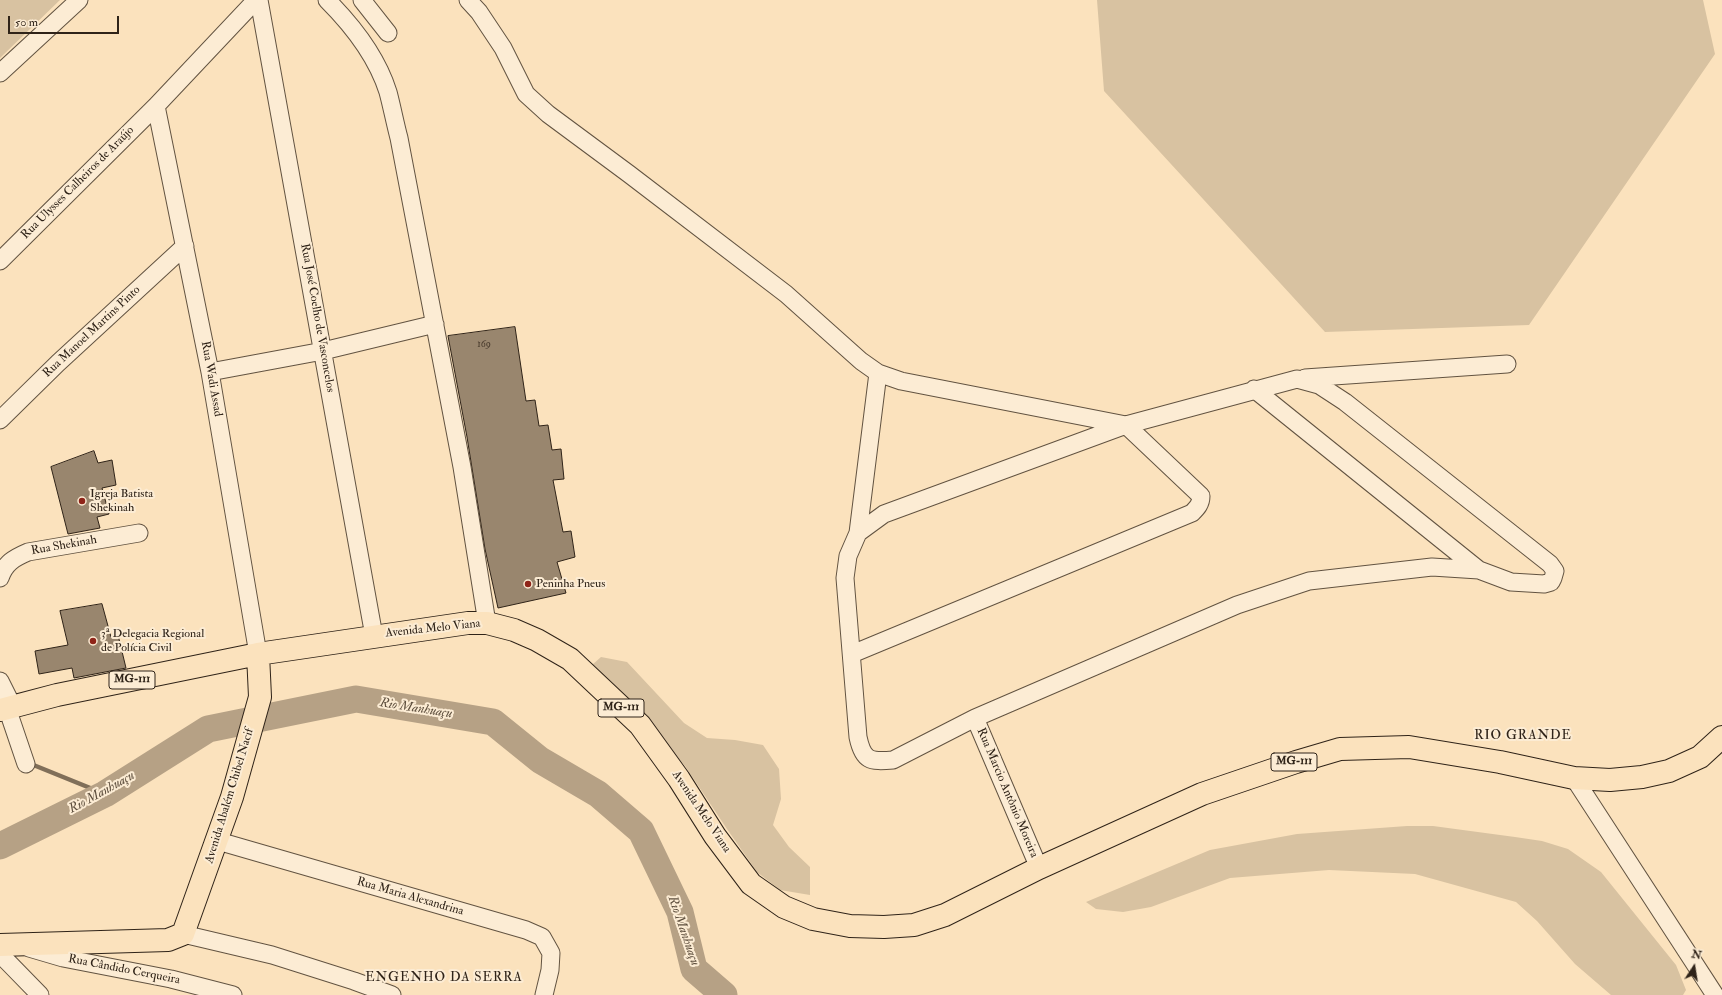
<!DOCTYPE html>
<html>
<head>
<meta charset="utf-8">
<style>
	body { margin:0 }
	#map { position:relative; width:1722px; height:995px; overflow:hidden; background:#fbe2bd; font-family:"IM FELL Double Pica",serif }
	canvas { display:block }
	.north { position:absolute; left:1674px; top:947px; width:40px; height:40px; -webkit-text-stroke:3px #fcecd4; paint-order:stroke; rotate:12deg; font-size:11px; font-weight:700; line-height:16px; text-align:center; color:#2f2318 }
	.north::after { content:''; display:block; margin:auto; width:14px; height:18px; background:#2f2318; clip-path:polygon(50% 0,100% 100%,50% 72%,0 100%) }
	.scale { position:absolute; left:8px; top:16px; width:111px; height:18px; box-sizing:border-box; border:2px solid #2f2318; border-top:0; padding-left:5px; font-size:12px; line-height:14px; white-space:nowrap; color:#2f2318; -webkit-text-stroke:3px #fcecd4; paint-order:stroke }
</style>
</head>
<body>
<div id="map">
<canvas width="1722" height="995"></canvas>
<div class="north">N</div>
<div class="scale">50 m</div>
</div>
<script>
const ctx = document.querySelector('canvas').getContext('2d');
ctx.lineJoin = 'round';
function paint(path, color) {
  ctx.fillStyle = color;
  ctx.fill(path, 'evenodd');
}
function stroke(path, color, width, dash) {
  ctx.strokeStyle = color;
  ctx.lineWidth = width;
  ctx.lineCap = dash ? 'butt' : 'round';
  ctx.setLineDash(dash || []);
  ctx.stroke(path);
}
function write(font, color, halo, rows, align = 'center') {
  ctx.font = font + ' "IM FELL Double Pica",serif';
  ctx.lineWidth = 4;
  ctx.setLineDash([]);
  ctx.textBaseline = 'middle';
  ctx.strokeStyle = halo;
  ctx.fillStyle = color;
  for (const [text, x, y, turn = 0] of rows) {
    ctx.save();
    ctx.translate(x, y);
    ctx.rotate((+turn || 0) * Math.PI / 180);
    ctx.textAlign = isNaN(turn) ? turn : align;
    if (halo) ctx.strokeText(text, 0, 0);
    ctx.fillText(text, 0, 0);
    ctx.restore();
  }
}
paint(new Path2D(`
	M0,0H60L0,58Z
	M1097,0H1703L1715,54L1529,325L1325,332L1104,91Z
	M601,657L627,662L684,723L707,738L735,740L763,745L779,769L781,799L773,825L789,847L810,867V895L780,890L757,872L727,829L685,766L633,705L592,665Z
	M1407,826H1433L1515,837L1542,841L1568,849L1601,872L1676,965L1686,990L1683,995H1611L1575,964L1537,921L1516,902L1415,874L1329,870L1230,878L1151,907L1123,912L1096,909L1086,902L1210,850L1297,834Z`), '#d8c2a1');
stroke(new Path2D(`
	M31,764L105,794`), '#806f59', 4.5);
stroke(new Path2D(`
	M0,846L105,794L208,729L356,699L493,722L540,760L598,794L641,831L680,912L694,969L724,995`), '#b6a185', 27);
const building = new Path2D(`
	M515,327L526,401L535,400L539,426L548,425L552,450L561,449L564,479L553,480L563,532L571,531L575,557L557,562L566,593L498,608L485,549L467,437L448,336Z
	M94,451L98,463L112,460L116,485L102,488L109,514L97,517L100,528L68,534L51,467Z
	M102,604L111,637L118,635L126,668L74,678L72,668L39,674L35,651L68,645L60,611Z`);
paint(building, '#99866e');
stroke(building, '#2f2318', 1);
const minor = new Path2D(`
	M259,0L374,636
	M327,0C353,26 377,57 388,92C392,107 395,123 399,138L462,467L487,623
	M362,0L388,33
	M468,0L479,12L503,48L526,94L548,114L629,174L786,294L861,361L878,373L901,381L1126,425L1201,496C1201,504 1197,508 1192,513L852,654
	M0,73L79,0
	M156,106L210,372L258,654
	M0,261L156,106L256,0
	M210,372L323,351L435,324
	M1305,378L1507,364
	M1297,379L1319,385L1345,402L1550,564L1555,571L1553,578L1551,582L1544,584L1511,582L1479,570L1432,567L1309,581L1237,605L975,718L893,760C870,762 863,761 858,737L845,578L848,556L858,533L884,514L1126,425Z
	M1254,389L1479,570
	M0,420L58,363L185,246
	M858,533L878,373
	M0,578C5,563 14,558 28,552L139,533
	M0,681L13,707
	M7,708L26,764
	M975,718L1039,868
	M1574,778L1715,995
	M218,841L526,930L542,937L551,953L550,970L544,995
	M183,934L272,955L354,981L392,995
	M29,948L63,958L171,979L233,995
	M0,954L40,995`);
const major = new Path2D(`
	M0,710L57,695L258,654L468,623H487L514,630L537,640L570,659L640,725L679,779L715,836L751,884L784,907L813,919L850,926L884,927L914,925L945,915L1039,868L1202,794L1296,762L1340,749L1409,747L1500,762L1574,778L1610,780L1642,777L1669,771L1700,757L1722,737
	M0,945L168,940L183,934L232,797L260,697L258,654`);
stroke(minor, '#625341', 19);
stroke(major, '#2f2318', 24);
stroke(minor, '#fcecd4', 17);
stroke(major, '#fbe2bd', 22);
for (const [x, y, r, color] of [
	[82,501,4,"#8f2418"],
	[528,584,4,"#8f2418"],
	[93,641,4,"#8f2418"]
]) {
  const dot = new Path2D();
  dot.arc(x, y, r, 0, 2 * Math.PI);
  ctx.fillStyle = color;
  ctx.fill(dot);
  stroke(dot, '#fcecd4', 1.5);
}
write('10px', '#4a3c2e', null, [
	["169",484,345]
]);
for (const [x, y, w] of [
	[132,680,46],
	[621,708,46],
	[1294,762,46]
]) {
  const box = new Path2D();
  box.roundRect(x - w / 2, y - 9, w, 18, 3);
  ctx.fillStyle = '#fcecd4';
  ctx.fill(box);
  stroke(box, '#2f2318', 1);
}
write('bold 11px', '#2f2318', null, [
	["MG-111",132,680],
	["MG-111",621,708],
	["MG-111",1294,762]
]);
write('12px', '#2f2318', '#fcecd4', [
	["Rua Ulysses Calheiros de Araújo",78,183,-45],
	["Rua José Coelho de Vasconcelos",317,318,80],
	["Rua Manoel Martins Pinto",92,332,-43],
	["Rua Wadi Assad",211,379,80],
	["Rua Shekinah",64,546,-10],
	["Avenida Melo Viana",433,629,-6],
	["Rua Marcio Antônio Moreira",1007,793,67],
	["Avenida Abalém Chibel Nacif",230,796,-73],
	["Avenida Melo Viana",701,812,56],
	["Rua Maria Alexandrina",410,897,16],
	["Rua Cândido Cerqueira",124,970,11]
]);
write('12px', '#2f2318', '#fcecd4', [
	["Igreja Batista",90,494],
	["Shekinah",90,508],
	["Peninha Pneus",536,584],
	["3ª Delegacia Regional",101,634],
	["de Polícia Civil",101,648]
], 'left');
write('italic 13px', '#5e4f3e', '#fcecd4', [
	["Rio Manhuaçu",416,709,9],
	["Rio Manhuaçu",102,793,-29],
	["Rio Manhuaçu",683,931,71]
]);
ctx.letterSpacing = '1px';
write('13px', '#2f2318', '#fcecd4', [
	["RIO GRANDE",1523,736],
	["ENGENHO DA SERRA",444,978]
]);
ctx.letterSpacing = '0px';
</script>
</body>
</html>
